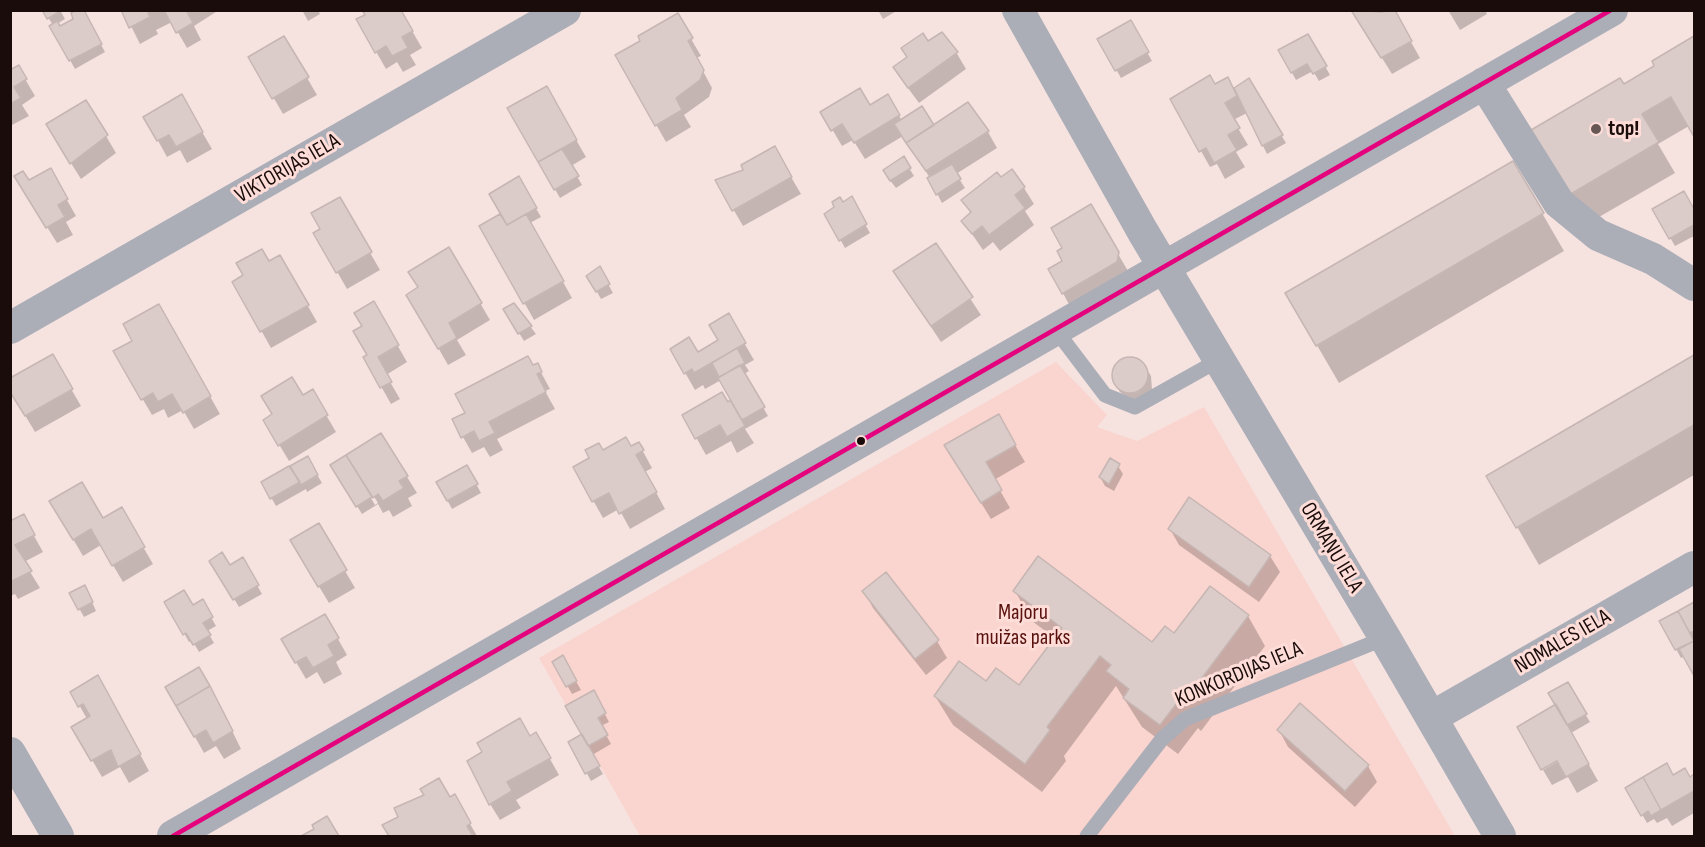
<!DOCTYPE html>
<html>
<head>
<meta charset="utf-8">
<style>
  body { margin:0 }
  #map { position:relative; width:1705px; height:847px; overflow:hidden; background:#f6e3e0; font-family:"Sofia Sans Condensed",sans-serif }
  canvas { display:block }
  .frame { position:absolute; inset:0; border:12px solid #190c0a; pointer-events:none }
</style>
</head>
<body>
<div id="map">
<canvas width="1705" height="847"></canvas>
<div class="frame"></div>
</div>
<script>
const c = document.querySelector('canvas').getContext('2d');
c.lineJoin = 'round';
function fill(path, color) {
  c.fillStyle = color;
  c.fill(path, 'evenodd');
}
function strokePath(path, color, width, dash) {
  c.strokeStyle = color;
  c.lineWidth = width;
  c.lineCap = dash ? 'butt' : 'round';
  c.setLineDash(dash || []);
  c.stroke(path);
}
function drawText(font, color, halo, rows, align = 'center') {
  c.font = font + ' "Sofia Sans Condensed",sans-serif';
  c.lineWidth = 6;
  c.setLineDash([]);
  c.textBaseline = 'middle';
  c.strokeStyle = halo;
  c.fillStyle = color;
  for (const [text, x, y, turn = 0] of rows) {
    c.save();
    c.translate(x, y);
    c.rotate((+turn || 0) * Math.PI / 180);
    c.textAlign = isNaN(turn) ? turn : align;
    if (halo) c.strokeText(text, 0, 0);
    c.fillText(text, 0, 0);
    c.restore();
  }
}
const green = new Path2D(`
  M1056 362 1107 415 1097 427 1137 441 1204 407 1455 836H640L539 658Z`);
const shadow = new Path2D(`
  M60 10 65 19 57 24 59 28 75 20 82 10 105 52 75 69 51 26 53 25 44 11Z
  M123 10H219L194 26 201 40 187 48 172 22 156 30 158 34 140 44Z
  M302 10H318L320 14 308 21Z
  M400 10 422 48 410 55 416 65 403 72 397 62 386 69 358 20Z
  M878 10H898L883 19Z
  M1352 10H1378L1380 14 1386 10H1393L1420 58 1392 74Z
  M1448 10H1485L1487 14 1460 30Z
  M677 15 701 56 696 58 712 88 709 97 684 115 691 127 666 142 617 56 642 41Z
  M1130 22 1152 61 1121 78 1099 39Z
  M1308 36 1330 75 1319 81 1313 71 1296 80 1280 51Z
  M284 38 317 95 283 114 250 57Z
  M1694 38V135L1689 126 1658 144 1675 173 1587 224 1533 131 1623 86 1656 67 1654 62Z
  M928 43 956 52 966 69 919 103 905 84 908 58Z
  M18 67 35 96 22 105 29 116 10 126V72Z
  M1248 80 1286 143 1267 154 1247 113 1233 120 1248 145 1236 152 1245 167 1225 179 1217 164 1210 167 1172 99 1214 86 1233 90Z
  M546 88 586 157 571 166 582 185 560 198 509 109Z
  M181 96 212 149 187 163 180 150 167 157 145 117Z
  M888 96 902 121 934 126 988 132 997 148 956 174 965 188 942 203 929 178H930L903 136 865 159 853 140 842 146 822 112 870 107Z
  M106 136 116 153 81 179 57 141Z
  M774 148 801 194 743 226 717 181 745 171Z
  M903 158 914 176 896 188 889 179Z
  M1513 163 1564 251 1339 383 1287 294Z
  M50 170 76 216 66 222 73 235 57 243 26 193 28 182Z
  M518 178 541 217 530 223 572 298 534 320 481 226 506 228 508 225Z
  M1001 179 1024 188 1034 204 1025 211 1034 225 1000 251 993 242 983 250 963 221 971 214 963 200Z
  M1684 193 1694 212V236L1675 246 1654 210Z
  M339 199 380 270 347 289 315 233 322 230Z
  M851 199 870 233 845 248 826 214Z
  M1090 206 1128 271 1072 310 1050 269 1064 261V248Z
  M935 245 981 315 941 342 905 288Z
  M449 250 490 320 457 340 466 355 448 365 408 295 419 288Z
  M280 257 317 322 271 348 234 282Z
  M599 268 613 293 601 299 588 276Z
  M373 303 407 362 386 375 400 399 391 404 365 358 369 355 364 327Z
  M514 305 536 334 524 341 505 310Z
  M159 306 220 414 194 429 183 410 168 418 164 409 152 415 115 352 134 341Z
  M728 315 754 360 745 365 749 371 744 374 768 416 745 429 754 443 737 453 731 441 706 455 684 416 732 401 721 380 705 389 703 385 695 390 672 350 697 354 720 341Z
  M52 356 81 406 35 432 10 390Z
  M1694 357V475L1539 565 1488 476Z
  M1122 359H1135L1146 368 1151 376 1152 390 1131 401 1120 392 1115 384 1114 369Z
  M537 365 550 389 545 391 555 409 497 439 503 450 490 457 484 447 472 453 463 437Z
  M312 391 336 432 289 461 265 421Z
  M998 416 1025 462 994 480 1010 508 991 519 956 462Z
  M381 435 417 493 408 498 412 506 393 517 389 510 383 513 378 504 362 514 332 466ZM355 471H358L378 503 375 505Z
  M639 444 652 468 645 472 665 509 630 529 619 509 603 518 575 468 603 452 631 448Z
  M307 458 322 483 307 492 306 489 276 506 263 483 298 479Z
  M1118 466 1123 474 1114 491 1105 486 1100 477Z
  M467 467 481 493 452 509 438 483Z
  M51 502 102 520 121 509 153 564 123 582 101 545 83 556Z
  M23 516 43 552 24 562 40 588 18 599 15 594 10 596V522Z
  M318 525 355 588 329 603 301 557Z
  M1170 529 1270 556 1280 572 1259 602 1179 545Z
  M242 559 262 594 239 607 211 561 229 567Z
  M864 591 937 641 947 658 926 675 873 608Z
  M1015 591 1153 644 1175 635 1248 616 1265 646 1201 731 1198 728 1178 754 1142 727 1116 686 1064 756 1066 761 1042 792 953 725 935 696 986 684 1020 688 1056 639 1032 621Z
  M71 594 89 595 96 611 84 617Z
  M202 601 216 626 207 631 214 643 199 652 192 640 189 642 166 602 193 607Z
  M1694 604V673L1685 656 1681 658 1661 622Z
  M325 616 347 655 336 662 342 674 324 684 317 672 306 679 283 640Z
  M562 657 581 690 572 694 554 662Z
  M1567 684 1590 722 1571 733 1598 781 1577 793 1568 777 1552 785 1543 770 1564 758Z
  M167 687 219 704 241 749 224 759 216 746 204 753Z
  M72 692 107 693 149 771 129 783 120 767 102 777 73 727 87 719Z
  M593 692 609 722 601 726 611 744 592 755 603 774 591 781 570 742 584 735Z
  M1279 730 1368 766 1377 782 1355 807 1288 747Z
  M536 734 559 775 516 800 521 808 500 820 490 804 530 738Z
  M1694 776V813L1672 826 1667 818 1657 823 1654 819 1647 823 1627 788 1673 777 1689 779Z
  M454 796 477 836H391L384 826 400 817Z`);
const building = new Path2D(`
  M42 10H61V11L47 19Z
  M76 10H84L102 44 69 61 49 26 57 21 60 26 73 19 71 13Z
  M121 10H152L148 13 150 17 129 28Z
  M164 10H186L193 23 176 33Z
  M362 10H401L413 31 402 37 408 48 392 56 386 46 375 53 356 19 365 15Z
  M1351 10 1381 12 1395 10 1412 41 1381 58Z
  M678 13 693 38 688 41 704 70 700 80 676 98 682 110 655 126 615 55 640 41 638 36Z
  M1131 20 1149 52 1115 71 1097 39Z
  M942 32 958 52 908 88 893 67 907 57 901 48 923 33 928 41Z
  M1308 34 1327 66 1313 74 1307 64 1291 73 1278 50Z
  M284 36 309 77 272 99 248 57Z
  M1694 36V137L1671 97 1642 114 1659 142 1569 195 1531 130 1620 78 1624 84 1654 66 1652 61Z
  M19 65 27 79 14 87 21 98 10 104V70Z
  M1210 75 1215 84 1228 77 1237 96 1225 103 1240 128 1228 135 1237 150 1214 163 1206 148 1199 152 1170 99Z
  M1249 78 1283 135 1262 146 1234 88Z
  M547 86 577 140 538 162 507 108Z
  M860 88 870 105 888 94 900 115 854 143 842 124 831 131 820 112Z
  M182 94 203 132 176 147 169 135 157 141 143 117Z
  M86 100 108 135 70 164 46 124Z
  M968 102 989 131 926 171 906 143Z
  M922 106 934 125 906 143 894 124Z
  M775 146 792 177 732 211 715 180 743 170 741 165Z
  M562 149 579 176 554 190 538 162Z
  M904 156 911 168 890 181 883 170Z
  M1513 161 1544 213 1316 346 1285 293Z
  M952 164 961 179 936 195 927 178Z
  M51 168 68 199 58 205 65 217 46 228 14 176 23 171 29 180Z
  M1012 169 1025 187 1015 195 1025 208 989 235 982 226 972 234 961 221 971 212 961 200 997 172 1001 177Z
  M519 176 537 208 507 225 489 194Z
  M1684 191 1694 209V225L1669 239 1652 209Z
  M852 196 867 224 839 241 824 214 834 207 832 202 840 197 843 202Z
  M340 197 372 252 336 273 313 233 320 229 311 213Z
  M1091 204 1119 252 1117 262 1062 294 1048 269 1062 261 1057 251 1062 248 1051 228Z
  M500 214 507 225 526 214 564 281 523 304 479 226Z
  M936 243 973 297 931 326 893 271Z
  M449 247 482 303 449 323 457 338 438 349 406 295 418 287 408 272Z
  M262 249 269 261 280 255 309 305 260 332 232 282 243 275 236 263Z
  M600 266 610 284 596 292 586 276Z
  M374 301 399 345 378 357 392 382 380 388 363 357 367 355 353 331 362 326 354 313Z
  M514 303 532 326 518 334 503 309Z
  M159 304 211 396 183 413 172 394 158 402 153 393 141 400 113 351 132 341 123 324Z
  M729 313 746 343 694 373 692 369 684 374 670 349 689 337 698 352 718 340 709 325Z
  M737 348 745 363 719 377 712 363Z
  M53 354 73 389 25 416 10 392V378Z
  M1694 355V425L1516 528 1486 476Z
  M528 356 533 365 538 363 542 372 537 374 546 392 489 422 495 433 479 441 474 431 461 438 452 419 465 413 455 394Z
  M1112 375a18 18 0 1 1 36 0a18 18 0 1 1-36 0Z
  M740 365 765 407 742 420 718 378Z
  M292 377 303 395 313 389 328 415 278 446 263 420 272 414 261 396Z
  M722 392 728 402 730 400 745 426 727 437 720 425 695 439 682 415Z
  M999 414 1016 445 986 462 1002 490 981 503 944 445Z
  M381 433 408 476 399 481 404 488 383 501 378 494 373 498 346 455Z
  M626 437 631 446 639 442 644 450 636 455 657 492 619 514 609 493 592 502 573 467 589 458 585 450 599 443 603 450Z
  M346 455 372 497 356 507 330 465Z
  M308 456 318 475 301 485 290 466Z
  M1110 458 1120 464 1109 484 1099 477Z
  M467 465 478 484 447 501 436 482Z
  M289 466 300 482 270 499 261 482Z
  M82 482 103 518 122 507 145 547 112 566 91 529 73 540 49 501Z
  M1189 497 1271 555 1249 587 1168 529Z
  M24 514 35 535 15 545 32 571 10 582V521Z
  M319 523 347 570 318 587 290 540Z
  M222 552 230 565 243 557 259 585 233 600 209 561Z
  M1038 556 1152 642 1165 626 1174 633 1210 586 1249 615 1184 702 1180 699 1160 725 1123 698 1129 689 1106 671 1111 665 1100 656 1047 727 1050 730 1025 764 934 696 959 661 986 681 996 668 1019 685 1062 628 1013 591Z
  M886 572 939 640 915 659 862 591Z
  M85 585 93 602 78 610 69 593Z
  M184 590 193 605 203 599 213 617 203 623 211 635 193 645 186 633 183 635 164 602Z
  M1694 602V631L1690 633 1678 611Z
  M1678 611 1694 641 1675 650 1659 621Z
  M325 614 339 638 328 645 334 656 313 668 306 657 295 663 281 639Z
  M1694 641V676L1679 649Z
  M563 655 577 681 566 687 552 662Z
  M199 667 210 686 176 706 165 687Z
  M98 675 141 754 118 767 111 750 91 761 71 727 90 716 83 704 78 707 70 692Z
  M1568 682 1587 714 1567 725 1548 693Z
  M210 686 233 731 213 743 206 730 194 737 176 706Z
  M594 690 606 713 598 718 608 735 588 746 565 706Z
  M1300 703 1369 765 1345 791 1277 730Z
  M1556 704 1589 764 1566 777 1557 761 1541 770 1517 727Z
  M520 718 530 736 536 732 551 758 507 782 512 791 489 805 467 761 482 752 477 743Z
  M582 734 600 766 585 774 568 742Z
  M1667 763 1673 775 1685 768 1690 777 1694 774V791L1661 810 1643 777Z
  M1643 777 1661 810 1651 816 1648 811 1641 816 1625 788Z
  M439 778 450 797 455 794 471 823 467 826 473 836H389L382 825 398 817 394 808 424 795 420 789Z
  M327 816 339 836H301L314 829 312 825Z`);
const service = new Path2D(`
  M1055 329 1105 395 1135 407 1219 360
  M1087 836 1162 739 1185 719 1385 638`);
const minor = new Path2D(`
  M1018 10 1143 232 1385 638 1500 836
  M1484 83 1559 203 1598 235 1653 259 1694 285
  M10 328 565 10
  M1432 717 1694 567
  M10 753 58 836
  M173 836 1612 10`);
const bus1 = new Path2D(`
  M173 836 1611 10`);
const markers = [
  [1596,129,6,"#665755"],
  [861,441,5,"#190c0a"]
];
const poiNames = [
  ["top!",1608,129]
];
const streetNames = [
  ["VIKTORIJAS IELA",288,169,-30],
  ["ORMAŅU IELA",1331,548,59],
  ["NOMALES IELA",1563,642,-30],
  ["KONKORDIJAS IELA",1239,675,-23]
];
const parkNames = [
  ["Majoru",1023,613],
  ["muižas parks",1023,638]
];
fill(green, '#fad4ce');
fill(shadow, '#0003');
fill(building, '#dcccc9');
strokePath(building, '#c6b6b3', 1.5);
strokePath(service, '#abadb7', 15);
strokePath(minor, '#abadb7', 32);
strokePath(bus1, '#e5007d', 4.5);
for (const [x, y, r, color] of markers) {
  const dot = new Path2D();
  dot.arc(x, y, r, 0, 2 * Math.PI);
  c.fillStyle = color;
  c.fill(dot);
  strokePath(dot, '#feddd8', 2);
}
drawText('bold 22px', '#190c0a', '#feddd8', poiNames, 'left');
drawText('22px', '#190c0a', '#feddd8', streetNames);
drawText('22px', '#58110d', '#feddd8', parkNames);
</script>
</body>
</html>
